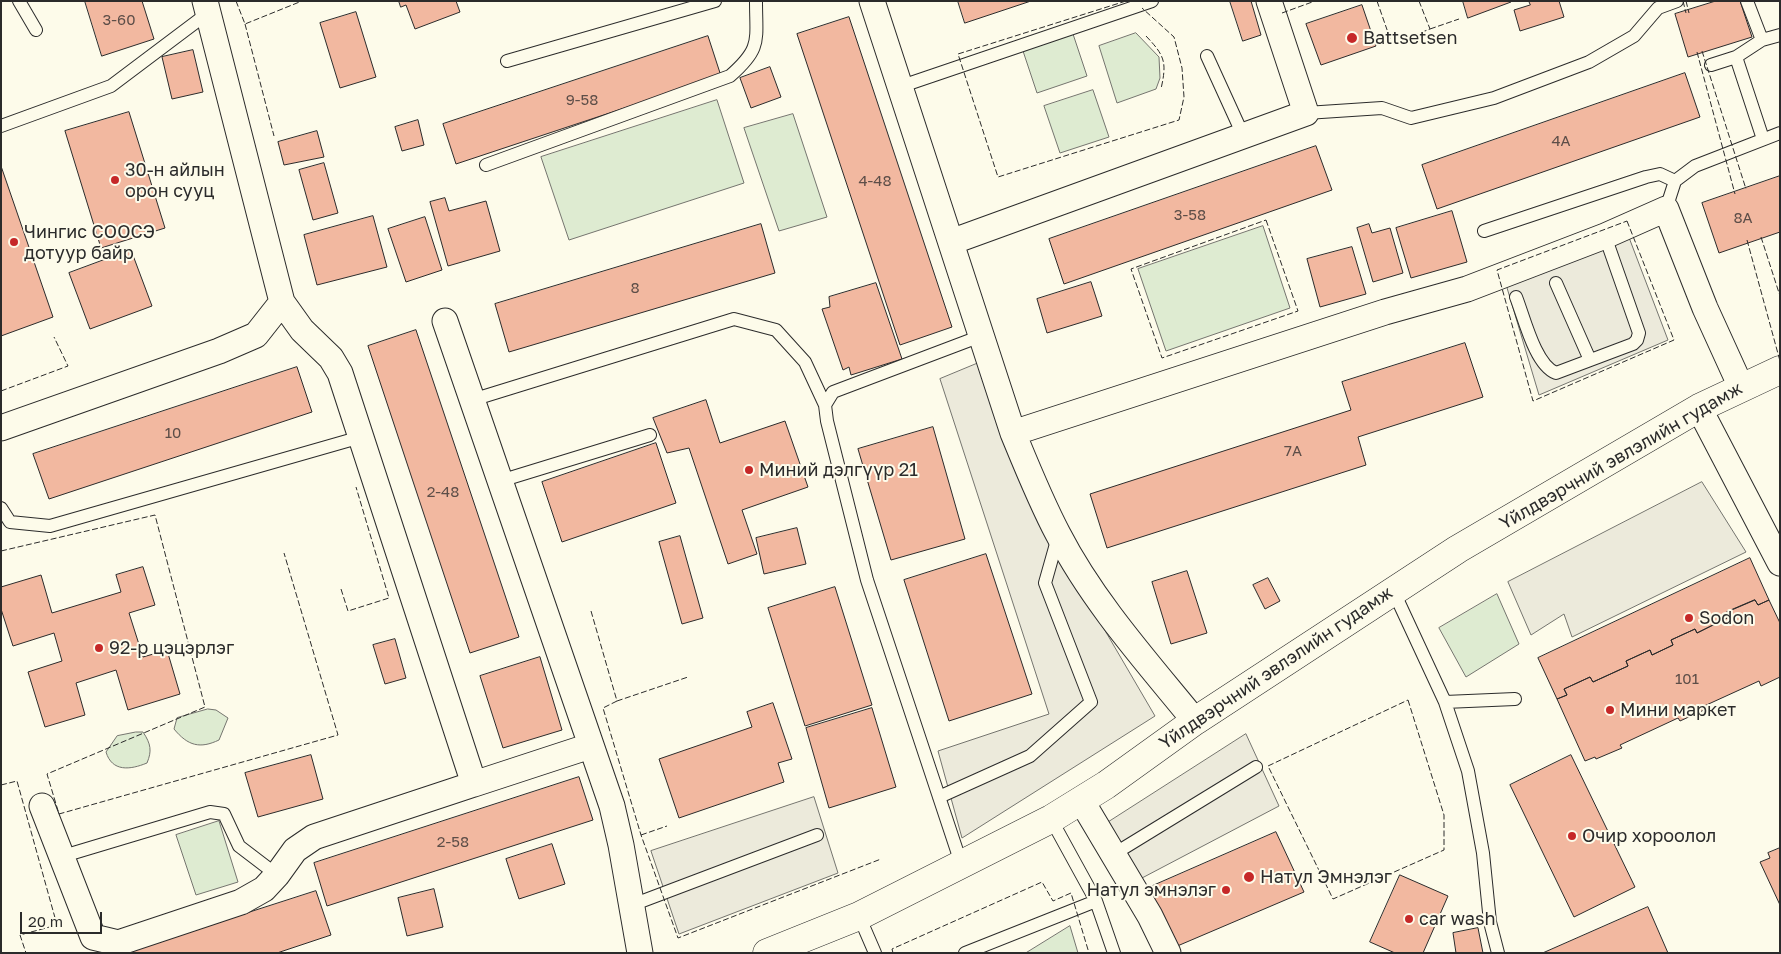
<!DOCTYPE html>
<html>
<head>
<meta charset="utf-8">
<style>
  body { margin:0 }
  #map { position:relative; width:1781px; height:954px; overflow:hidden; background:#fdfbea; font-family:"Golos Text",sans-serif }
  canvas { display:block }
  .frame { position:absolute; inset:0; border:2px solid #2b2b2b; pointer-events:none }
  .scale { position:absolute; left:20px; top:912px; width:82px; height:22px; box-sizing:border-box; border:2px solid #2b2b2b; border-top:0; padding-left:6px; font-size:15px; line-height:18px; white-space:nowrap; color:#2b2b2b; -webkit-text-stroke:4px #fdfbea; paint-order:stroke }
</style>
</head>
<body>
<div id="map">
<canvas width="1781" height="954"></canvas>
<div class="frame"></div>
<div class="scale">20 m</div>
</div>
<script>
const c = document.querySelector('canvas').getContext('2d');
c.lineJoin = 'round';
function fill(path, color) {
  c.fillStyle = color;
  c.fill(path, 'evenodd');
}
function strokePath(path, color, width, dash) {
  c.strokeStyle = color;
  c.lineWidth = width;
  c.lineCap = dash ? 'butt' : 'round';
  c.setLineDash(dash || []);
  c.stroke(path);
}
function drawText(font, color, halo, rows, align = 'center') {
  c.font = font + ' "Golos Text",sans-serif';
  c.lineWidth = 4;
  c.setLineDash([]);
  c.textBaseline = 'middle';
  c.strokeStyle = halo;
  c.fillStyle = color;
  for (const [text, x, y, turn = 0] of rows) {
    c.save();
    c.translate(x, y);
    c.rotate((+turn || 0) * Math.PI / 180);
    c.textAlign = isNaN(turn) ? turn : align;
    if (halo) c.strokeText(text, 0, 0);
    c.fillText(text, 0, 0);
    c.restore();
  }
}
const green = new Path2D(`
  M1071 28 1087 76 1037 93 1021 45Z
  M1136 33 1159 57 1160 78 1156 89 1117 103 1099 46Z
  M1093 90 1109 137 1060 153 1044 106Z
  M717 100 744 183 569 240 541 157Z
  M793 114 827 217 779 231 744 128Z
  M1263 226 1290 308 1166 351 1138 269Z
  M1497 594 1519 644 1466 677 1439 628Z
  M208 709 216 710 228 718 219 740C200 749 188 746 174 729L177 718Z
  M136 732H143C151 744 152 751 147 763 130 770 112 772 106 752L117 736Z
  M219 821 238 882 196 895 176 835Z
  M1070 926 1078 953H1026Z`);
const parking = new Path2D(`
  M1625 227 1668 340 1539 395 1502 271Z
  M981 362 1038 516 1155 716 962 838 938 751 1049 714 940 379Z
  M1702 482 1746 552 1572 637 1564 614 1531 635 1508 582Z
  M1246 734 1279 806 1142 878 1104 825Z
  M814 797 838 873 679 934 651 851Z`);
const building = new Path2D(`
  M85 1H142L154 39 102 56Z
  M399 1H456L460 12 415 29 406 5 401 7Z
  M958 1H1031L965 23Z
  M1230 1H1251L1261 35 1243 41Z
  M1463 1H1511V2L1468 18Z
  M1529 1H1559L1564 17 1520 31 1514 10 1530 5Z
  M1716 1H1740L1752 37 1688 57 1675 14Z
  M1362 5 1376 46 1321 65 1306 24Z
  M356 12 376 77 340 88 320 23Z
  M849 17 952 327 900 345 797 34Z
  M708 36 721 76 456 164 443 124Z
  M193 50 203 92 172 99 162 57Z
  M770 67 781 97 751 108 740 78Z
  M1685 73 1700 117 1437 209 1422 165Z
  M129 112 165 228 101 248 65 131Z
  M418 120 424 145 402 151 395 127Z
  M317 131 324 157 284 165 278 142Z
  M1316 146 1332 190 1064 284 1049 239Z
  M324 163 338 213 313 220 299 170Z
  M1 166 53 317 1 336Z
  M1780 176V232L1719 253 1702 203Z
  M445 198 449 211 486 201 500 251 448 266 430 202Z
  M1452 211 1467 262 1411 278 1396 228Z
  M373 216 387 267 317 285 304 235Z
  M425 217 442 270 406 282 388 229Z
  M761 224 775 273 509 352 495 304Z
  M1369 224 1372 233 1390 228 1403 273 1373 282 1357 228Z
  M1352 247 1366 294 1320 307 1307 259Z
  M131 250 152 306 90 329 69 273Z
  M1091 282 1102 316 1047 333 1037 299Z
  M876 283 902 359 851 375 849 367 843 370 822 309 830 307 829 297Z
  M416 330 519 637 470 653 368 346Z
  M1465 343 1483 397 1358 437 1366 465 1107 548 1090 494 1351 410 1342 382Z
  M297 367 312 412 49 499 33 454Z
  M706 400 720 443 785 421 808 487 742 510 757 554 728 564 689 448 667 453 653 418Z
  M933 427 965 539 891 560 858 449Z
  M656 443 676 503 562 542 542 482Z
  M797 528 806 564 764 574 756 538Z
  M680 536 703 618 682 624 659 542Z
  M986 554 1032 694 949 721 904 580Z
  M1750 558 1769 600 1758 605 1755 600 1727 612 1729 617 1697 633 1695 629 1671 640 1673 645 1652 655 1650 650 1626 661 1628 666 1593 682 1590 677 1564 689 1567 695 1557 699 1538 658Z
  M143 567 155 605 129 613 143 657 167 650 180 694 128 710 116 670 76 683 85 715 45 727 28 672 62 661 54 633 13 646 1 609V587L41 575 52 613 121 592 116 575Z
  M1187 571 1207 633 1171 644 1152 582Z
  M1268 578 1280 601 1265 609 1253 585Z
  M835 587 872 705 805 726 768 608Z
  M1755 600 1758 605 1769 600 1780 623V677L1761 686 1759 681 1702 707 1704 710 1680 721 1678 718 1620 745 1622 748 1596 759 1595 757 1585 761 1557 699 1567 695 1564 689 1590 677 1593 682 1628 666 1626 661 1650 650 1652 655 1673 645 1671 640 1695 629 1697 633 1729 617 1727 612Z
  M395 639 406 678 385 684 373 645Z
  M540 657 562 730 503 748 480 676Z
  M773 703 792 759 778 763 784 782 679 818 659 759 752 727 747 712Z
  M872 708 896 787 829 808 806 728Z
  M311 755 323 799 258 817 245 773Z
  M1571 755 1635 887 1574 917 1510 785Z
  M579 777 593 820 327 906 314 863Z
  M1276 832 1304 892 1175 947 1148 888Z
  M552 844 565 884 519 899 506 859Z
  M1780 848V905L1760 862 1770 858 1768 853Z
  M1400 875 1448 896 1423 953H1395L1370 942Z
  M434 889 443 927 407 936 398 898Z
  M316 891 331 935 277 953H123Z
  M1648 907 1668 953H1543Z
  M1478 928 1483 953H1456L1453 933Z`);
const service = new Path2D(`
  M19 1 36 30
  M1747 1 1762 40 1780 35
  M1207 56 1243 135
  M1736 57 1763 139
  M507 61 715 1
  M1711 65 1736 57 1762 40
  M899 87 1152 1
  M1306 113 1382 108 1411 118 1494 98 1589 62 1634 36 1658 8 1677 1
  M1 126 111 86 208 13
  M486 165 730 76C762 48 756 41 756 1
  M1666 209 1675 181 1695 166 1780 133
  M1484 231 1646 177 1660 174 1675 181
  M1556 283 1590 360
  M1516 297C1524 317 1535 365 1556 373L1633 344 1637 340 1639 333 1605 236
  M472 400 734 319 776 330 805 362 825 405
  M500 481 650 435
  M1 508 10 522 50 526 361 437
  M1393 590 1445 702 1468 771 1483 853 1490 922 1498 953
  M1445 702 1515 699
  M939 797 1030 756 1091 702 1045 583 1058 537
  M1051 819 1096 901 1114 953
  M1114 854 1256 767
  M60 857 210 812 224 814 239 846 277 875
  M962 866 867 580 827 421 825 405 833 392 981 336
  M632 905 817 835
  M859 916 875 953
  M965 953 1096 901`);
const minor = new Path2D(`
  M872 1 1013 433C1027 467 1041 502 1058 534 1093 602 1147 662 1195 721
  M951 242 1306 113 1269 1
  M282 302 302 330 331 358 340 373 474 784 590 746
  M445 321 612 806 621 845 640 953
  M1699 408 1780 563
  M1 428 219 351 256 335 282 302 205 1
  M1013 433 1385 312 1467 289 1605 236 1666 209 1705 308 1741 387
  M1081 800 1150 916 1168 953
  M42 806 93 937 118 943 241 902 264 889 277 875 295 850 314 837 474 784`);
const secondary = new Path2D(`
  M767 953 859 916 1051 819 1106 785 1195 721 1458 549 1699 408 1780 370`);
const fence = new Path2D(`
  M236 1 245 24 302 1
  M1126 1 958 54 998 177 1179 120 1184 97 1182 68 1174 37 1142 8
  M1377 1 1392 44 1430 29 1419 1
  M1683 1 1686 13
  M1686 1 1689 13
  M1282 13 1315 1
  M245 24 274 136
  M1430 29 1459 19
  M1146 36C1165 56 1167 62 1161 89
  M1702 51 1746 189
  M1697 52 1735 194
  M1266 220 1298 311 1162 358 1131 269Z
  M1627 221 1674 340 1533 401 1497 270Z
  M1761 237 1780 296
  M1747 240 1780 361
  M1 391 68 366 54 337
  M1 551 155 515 205 707 47 774 59 814 338 735 284 553
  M341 589 348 611 389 598 356 487
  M591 611 617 701 688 677
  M1408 700 1444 815V850L1333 899 1268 766Z
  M617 701 603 708 641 835 678 938 881 859
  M1 785 17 781 57 925 20 935 26 953
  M641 835 667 826
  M893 953 892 949 1042 882 1053 901 1071 893 1089 953`);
const markers = [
  [1352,38,6,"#c62828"],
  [115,180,5,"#c62828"],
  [14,242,5,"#c62828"],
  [749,470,5,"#c62828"],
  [1689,618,5,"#c62828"],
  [99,648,5,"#c62828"],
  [1610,710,5,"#c62828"],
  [1572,836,5,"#c62828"],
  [1249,877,6,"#c62828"],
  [1226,890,5,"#c62828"],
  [1409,919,5,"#c62828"]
];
const numberNames = [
  ["3-60",119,20],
  ["9-58",582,100],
  ["4А",1561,141],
  ["4-48",875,181],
  ["3-58",1190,215],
  ["8А",1743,218],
  ["8",635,288],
  ["10",173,433],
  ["7А",1293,451],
  ["2-48",443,492],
  ["101",1687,679],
  ["2-58",453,842]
];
const poiNames = [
  ["Battsetsen",1363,38],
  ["30-н айлын",125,170],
  ["орон сууц",125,191],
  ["Чингис СООСЭ",24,232],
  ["дотуур байр",24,253],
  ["Миний дэлгүүр 21",759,470],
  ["Sodon",1699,618],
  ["92-р цэцэрлэг",109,648],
  ["Мини маркет",1620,710],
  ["Очир хороолол",1582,836],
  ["Натул Эмнэлэг",1260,877],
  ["Натул эмнэлэг",1216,890,"right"],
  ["car wash",1419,919]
];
const streetNames = [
  ["Үйлдвэрчний эвлэлийн гудамж",1621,456,-30],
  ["Үйлдвэрчний эвлэлийн гудамж",1276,668,-34]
];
fill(green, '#deebd1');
strokePath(green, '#74746e', 1);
fill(parking, '#eceadb');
strokePath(parking, '#74746e', 1);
fill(building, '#f2b8a0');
strokePath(building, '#2b2b2b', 1);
strokePath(service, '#2b2b2b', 14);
strokePath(minor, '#2b2b2b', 27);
strokePath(secondary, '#2b2b2b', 29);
strokePath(service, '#fdfbea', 12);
strokePath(minor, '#fdfbea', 25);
strokePath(secondary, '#fdfbea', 28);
strokePath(fence, '#2b2b2b', 1, [6, 2.5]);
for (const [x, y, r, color] of markers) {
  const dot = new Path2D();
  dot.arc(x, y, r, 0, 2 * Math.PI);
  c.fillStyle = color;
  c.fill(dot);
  strokePath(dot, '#fdfbea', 2);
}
drawText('15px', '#5d4e48', null, numberNames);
drawText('18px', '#2b2b2b', '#fdfbea', poiNames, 'left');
drawText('18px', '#2b2b2b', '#fdfbea', streetNames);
</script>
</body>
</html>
